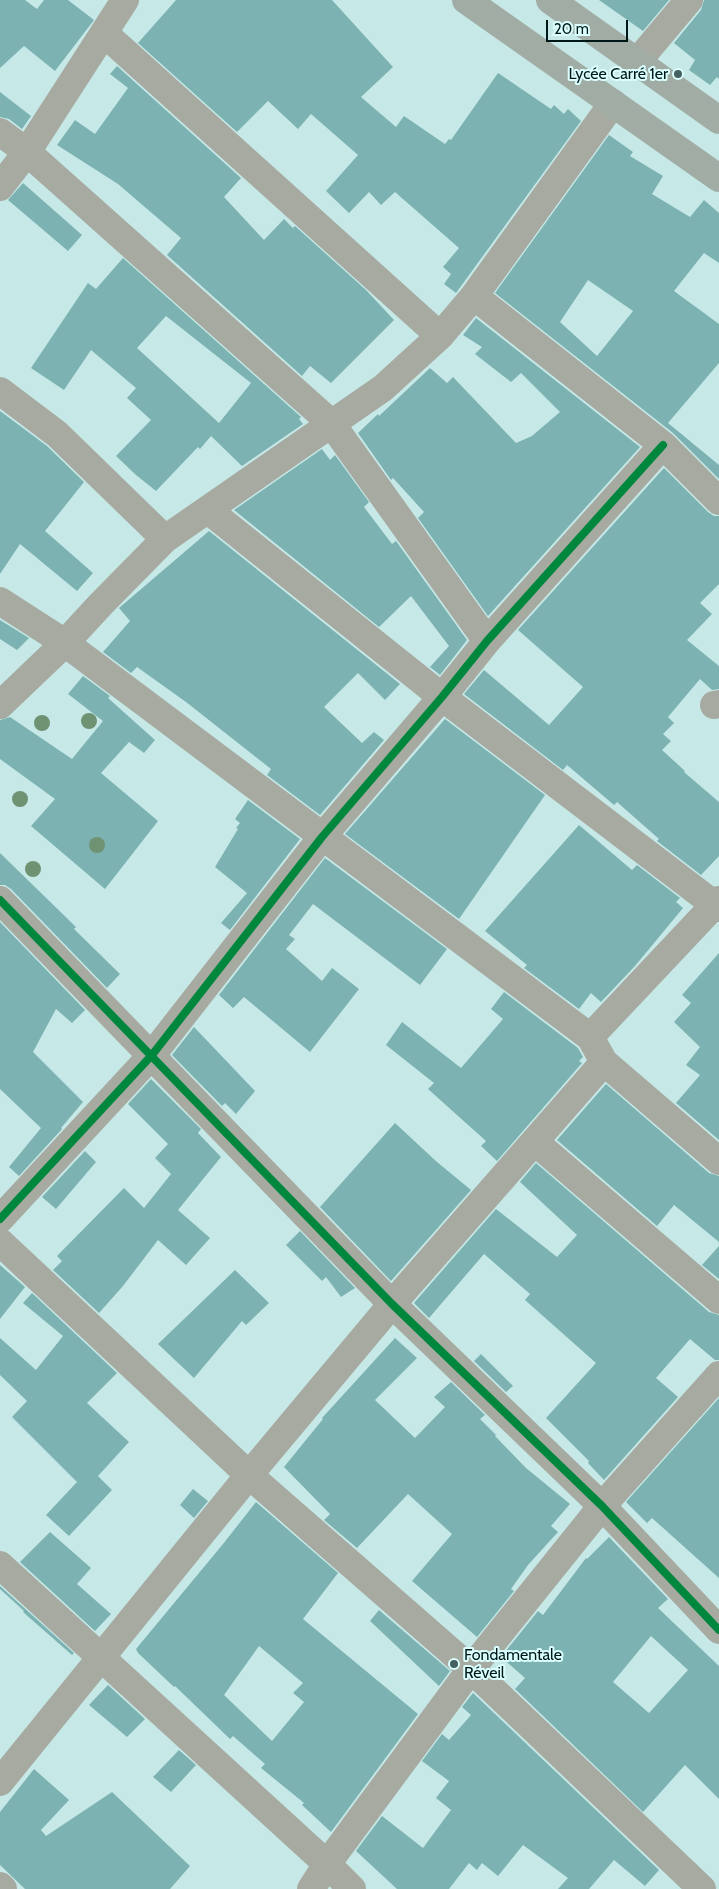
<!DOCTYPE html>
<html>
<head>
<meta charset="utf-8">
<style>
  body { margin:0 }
  #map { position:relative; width:719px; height:1889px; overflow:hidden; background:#c6e9e8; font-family:Cabin,sans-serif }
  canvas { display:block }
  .scale { position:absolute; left:546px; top:20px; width:82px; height:22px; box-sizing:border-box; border:2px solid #001717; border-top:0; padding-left:6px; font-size:15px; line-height:18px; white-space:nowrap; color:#001717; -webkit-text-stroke:4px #dafffe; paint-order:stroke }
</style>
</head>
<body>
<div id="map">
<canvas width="719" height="1889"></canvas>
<div class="scale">20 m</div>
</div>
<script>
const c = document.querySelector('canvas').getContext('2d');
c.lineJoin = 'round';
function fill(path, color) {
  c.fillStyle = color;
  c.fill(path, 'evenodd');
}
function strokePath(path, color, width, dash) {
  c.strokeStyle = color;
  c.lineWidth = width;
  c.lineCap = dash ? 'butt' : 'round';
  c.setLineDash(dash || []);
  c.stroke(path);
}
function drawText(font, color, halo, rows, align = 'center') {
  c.font = font + ' Cabin,sans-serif';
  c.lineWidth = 4;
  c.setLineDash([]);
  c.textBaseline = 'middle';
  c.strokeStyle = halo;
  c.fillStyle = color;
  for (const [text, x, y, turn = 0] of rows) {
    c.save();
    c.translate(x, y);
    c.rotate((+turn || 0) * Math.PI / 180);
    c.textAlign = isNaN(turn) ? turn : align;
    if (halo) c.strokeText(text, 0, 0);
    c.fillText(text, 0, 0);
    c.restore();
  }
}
const building = new Path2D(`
  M0 0H25L37 9 44 0H68L94 20 55 71 24 46 0 68Z
  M176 0H332L393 67 361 97 396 127 404 116 445 144 449 139 451 140 498 73 551 109 554 105 564 114 568 109 581 121 456 293 444 284 451 274 443 267 459 248 395 192 381 205 369 192 349 213 326 191 358 155 311 114 298 129 268 101 237 132 138 43Z
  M599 0H669L643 31Z
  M704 0H719V79L717 77 710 85 689 70 695 60 674 43 701 10Z
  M117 66 241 178 224 197 264 240 284 219 293 228 295 226 366 290 394 320 331 383 310 366 302 376 167 255 181 238 118 184 57 145 75 120 95 134 128 88 110 74Z
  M0 92 31 116 22 129 9 119 0 117Z
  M609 135 633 152 630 156 663 176 652 194 690 217 704 200 719 213V263L704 253 674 291 719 324V363L668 423 719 465V479L673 433 495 293ZM588 280 633 311 597 356 560 322Z
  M23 183 82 235 68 251 8 200Z
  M123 258 301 417 299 419 303 424 242 466 211 436 200 449 198 447 156 491 136 475 116 456 151 420 127 398 136 388 91 350 64 390 31 368 88 283 96 289ZM166 316 251 383 219 423 137 348Z
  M476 318 640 447 488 616 418 518 424 512 393 478 391 480 358 433 378 414 379 416 430 368 447 383 453 377 516 443 532 436 560 412 521 373 511 382 475 354 482 347 463 335Z
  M0 411 47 446 84 482 45 531 93 573 77 591 20 544 0 574Z
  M322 449 330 460 335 455 369 502 364 507 392 544 396 541 467 640 440 675 430 667 449 646 411 596 379 627 234 510Z
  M664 468 708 512 714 516H719V584L700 603 712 614 687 640 719 666V689L712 690 700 679 668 717 674 723 663 734 671 741 662 750 685 771 684 772 719 802V856L701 875 657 841 659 839 617 802 614 805 567 765 563 770 464 694 484 670 549 725 583 687 518 630Z
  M209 531 400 684 385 700 358 673 324 707 362 743 374 732 384 740 320 815 267 775 271 769 186 702 137 667 131 673 103 652 130 621 119 608Z
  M0 620 29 638 17 650 0 639Z
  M83 676 110 696 108 698 155 740 144 753 129 742 101 773 158 821 105 889 31 826 55 799 0 759V720L10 717 72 759 103 721 68 694Z
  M445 719 545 795 459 919 345 834Z
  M248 800 300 839 230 930 221 923 247 893 215 867 238 829 236 828 240 823 235 819Z
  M579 825 632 870 637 865 680 898 676 902 683 908 635 966 601 1002 591 993 579 1009 524 968 527 965 485 931Z
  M0 853 76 927 74 929 120 974 107 988 11 889 5 885H0Z
  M325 858 447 949 420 985 313 904 289 935 295 939 286 949 322 981 332 968 359 989 310 1052 244 997 233 1008 219 995Z
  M0 922 85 1010 72 1023 56 1009 33 1052 83 1102 61 1128 62 1129 19 1176 9 1167 41 1128 0 1089Z
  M719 953V1140L676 1103 700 1075 686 1065 700 1047 674 1022 691 1003 682 995Z
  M504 992 578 1048 583 1057 579 1061 582 1063 497 1161 481 1146 486 1141 428 1089 434 1083 386 1045 402 1022 461 1068 503 1019 491 1009Z
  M194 1027 255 1091 236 1114 225 1103 222 1106 172 1055Z
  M151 1079 201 1129 198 1133 221 1157 178 1210 210 1238 186 1265 158 1240 123 1286 99 1313 53 1270 62 1261 57 1256 124 1188 144 1208 171 1174 155 1158 168 1144 128 1104Z
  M606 1084 709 1173 719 1176V1242L674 1205 657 1226 557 1140Z
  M395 1123 437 1162 471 1190 391 1281 320 1207Z
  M85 1151 96 1162 56 1209 42 1197Z
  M536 1163 709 1312 719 1315V1360H715L690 1339 656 1378 678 1397 604 1480 588 1463 589 1461 546 1418 596 1363 525 1300 530 1294 484 1254 429 1318 414 1303 496 1209 557 1257 577 1235 520 1182Z
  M300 1231 355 1288 341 1297 326 1277 322 1281 286 1245Z
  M719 1246V1279L702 1265Z
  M0 1265 25 1287 0 1319Z
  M235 1270 269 1303 246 1325 242 1321 194 1378 158 1344Z
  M32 1293 117 1373 87 1403 129 1442 98 1476 112 1490 69 1536 46 1515 77 1482 12 1417 27 1401 0 1375V1338L36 1370 63 1336 23 1303Z
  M395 1338 417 1358 375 1400 415 1438 445 1407 434 1397 451 1382 485 1415 480 1419 496 1435 495 1436 526 1468 570 1504 551 1526 558 1532 528 1565 511 1589 514 1591 477 1637 412 1581 452 1534 408 1494 357 1548 324 1520 330 1514 284 1467 323 1419 322 1418Z
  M481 1354 513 1386 506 1392 474 1361Z
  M719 1398V1578L652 1518 647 1523 626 1502Z
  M193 1489 208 1501 194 1518 180 1505Z
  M256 1502 338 1573 303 1619 418 1714 331 1832 302 1805 304 1803 261 1768 265 1764 233 1736 230 1739 175 1686 174 1687 138 1653 136 1649 223 1544ZM259 1646 303 1683 293 1693 304 1702 272 1741 224 1695Z
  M50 1532 91 1568 77 1584 111 1614 95 1631 20 1562Z
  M609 1537 668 1599 658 1608 719 1666V1799L685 1765 643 1812 515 1689 525 1678 501 1657 538 1611 543 1615 586 1558 587 1559ZM651 1636 688 1670 649 1713 613 1682Z
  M0 1586 74 1653 72 1655 23 1612 24 1611 0 1589Z
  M379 1610 450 1671 439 1686 370 1621Z
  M108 1685 145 1719 127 1737 89 1705Z
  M473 1693 659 1870 645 1886 614 1860 589 1889H558L568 1878 523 1845 498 1876 482 1863 477 1870 469 1863 449 1889H397L356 1851 382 1816 423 1848 451 1810 436 1798 449 1781 422 1761 442 1734 449 1740 471 1715 462 1707Z
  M179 1750 196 1765 171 1792 153 1777Z
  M34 1769 69 1800 41 1830 46 1836 112 1792 190 1866 170 1889H25L0 1865V1812Z`);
const minor = new Path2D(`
  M105 34 440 336
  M637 62 689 0
  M0 132 27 152 331 423 487 641
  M0 187 27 152 125 0
  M474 296 663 445 719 501
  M0 391 57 434 165 539
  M208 510 442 697 719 908
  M0 601 65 643 590 1037 604 1062 719 1161
  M0 705 65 643 101 604 165 539 383 388 440 336 474 296 613 103
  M714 705 719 704
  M0 900 392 1304 602 1506 719 1630
  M590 1037 719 900
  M535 1142 719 1300
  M0 1219 152 1055 322 837 442 697 487 641 663 445
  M0 1242 249 1475 471 1669 702 1889
  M0 1565 327 1864 352 1889
  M0 1782 249 1475 392 1304 604 1062
  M0 1886 3 1889
  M311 1889 327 1864 471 1669 602 1506 719 1375`);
const primary = new Path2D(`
  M466 0 719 178
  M550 0 719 120`);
const cycleway = new Path2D(`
  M0 900 392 1304 602 1506 719 1630
  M0 1219 152 1055 322 837 442 697 487 641 663 445`);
const trees = [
  [89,721],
  [42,723],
  [20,799],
  [97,845],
  [33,869]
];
const markers = [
  [678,74,5,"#456060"],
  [454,1664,5,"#456060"]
];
const poiNames = [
  ["Lycée Carré 1er",668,74],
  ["Fondamentale",464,1655,"left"],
  ["Réveil",464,1673,"left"]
];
fill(building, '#7cb2b2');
strokePath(minor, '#a7aaa1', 28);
strokePath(primary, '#a1ada4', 28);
strokePath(cycleway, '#00873e', 8);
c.fillStyle = '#6f9272';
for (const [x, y] of trees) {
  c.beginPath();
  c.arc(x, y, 8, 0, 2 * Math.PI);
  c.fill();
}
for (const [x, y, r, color] of markers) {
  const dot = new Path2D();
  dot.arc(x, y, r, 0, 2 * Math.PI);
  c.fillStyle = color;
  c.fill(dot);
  strokePath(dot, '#dafffe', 2);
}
drawText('16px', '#001717', '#dafffe', poiNames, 'right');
</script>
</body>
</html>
